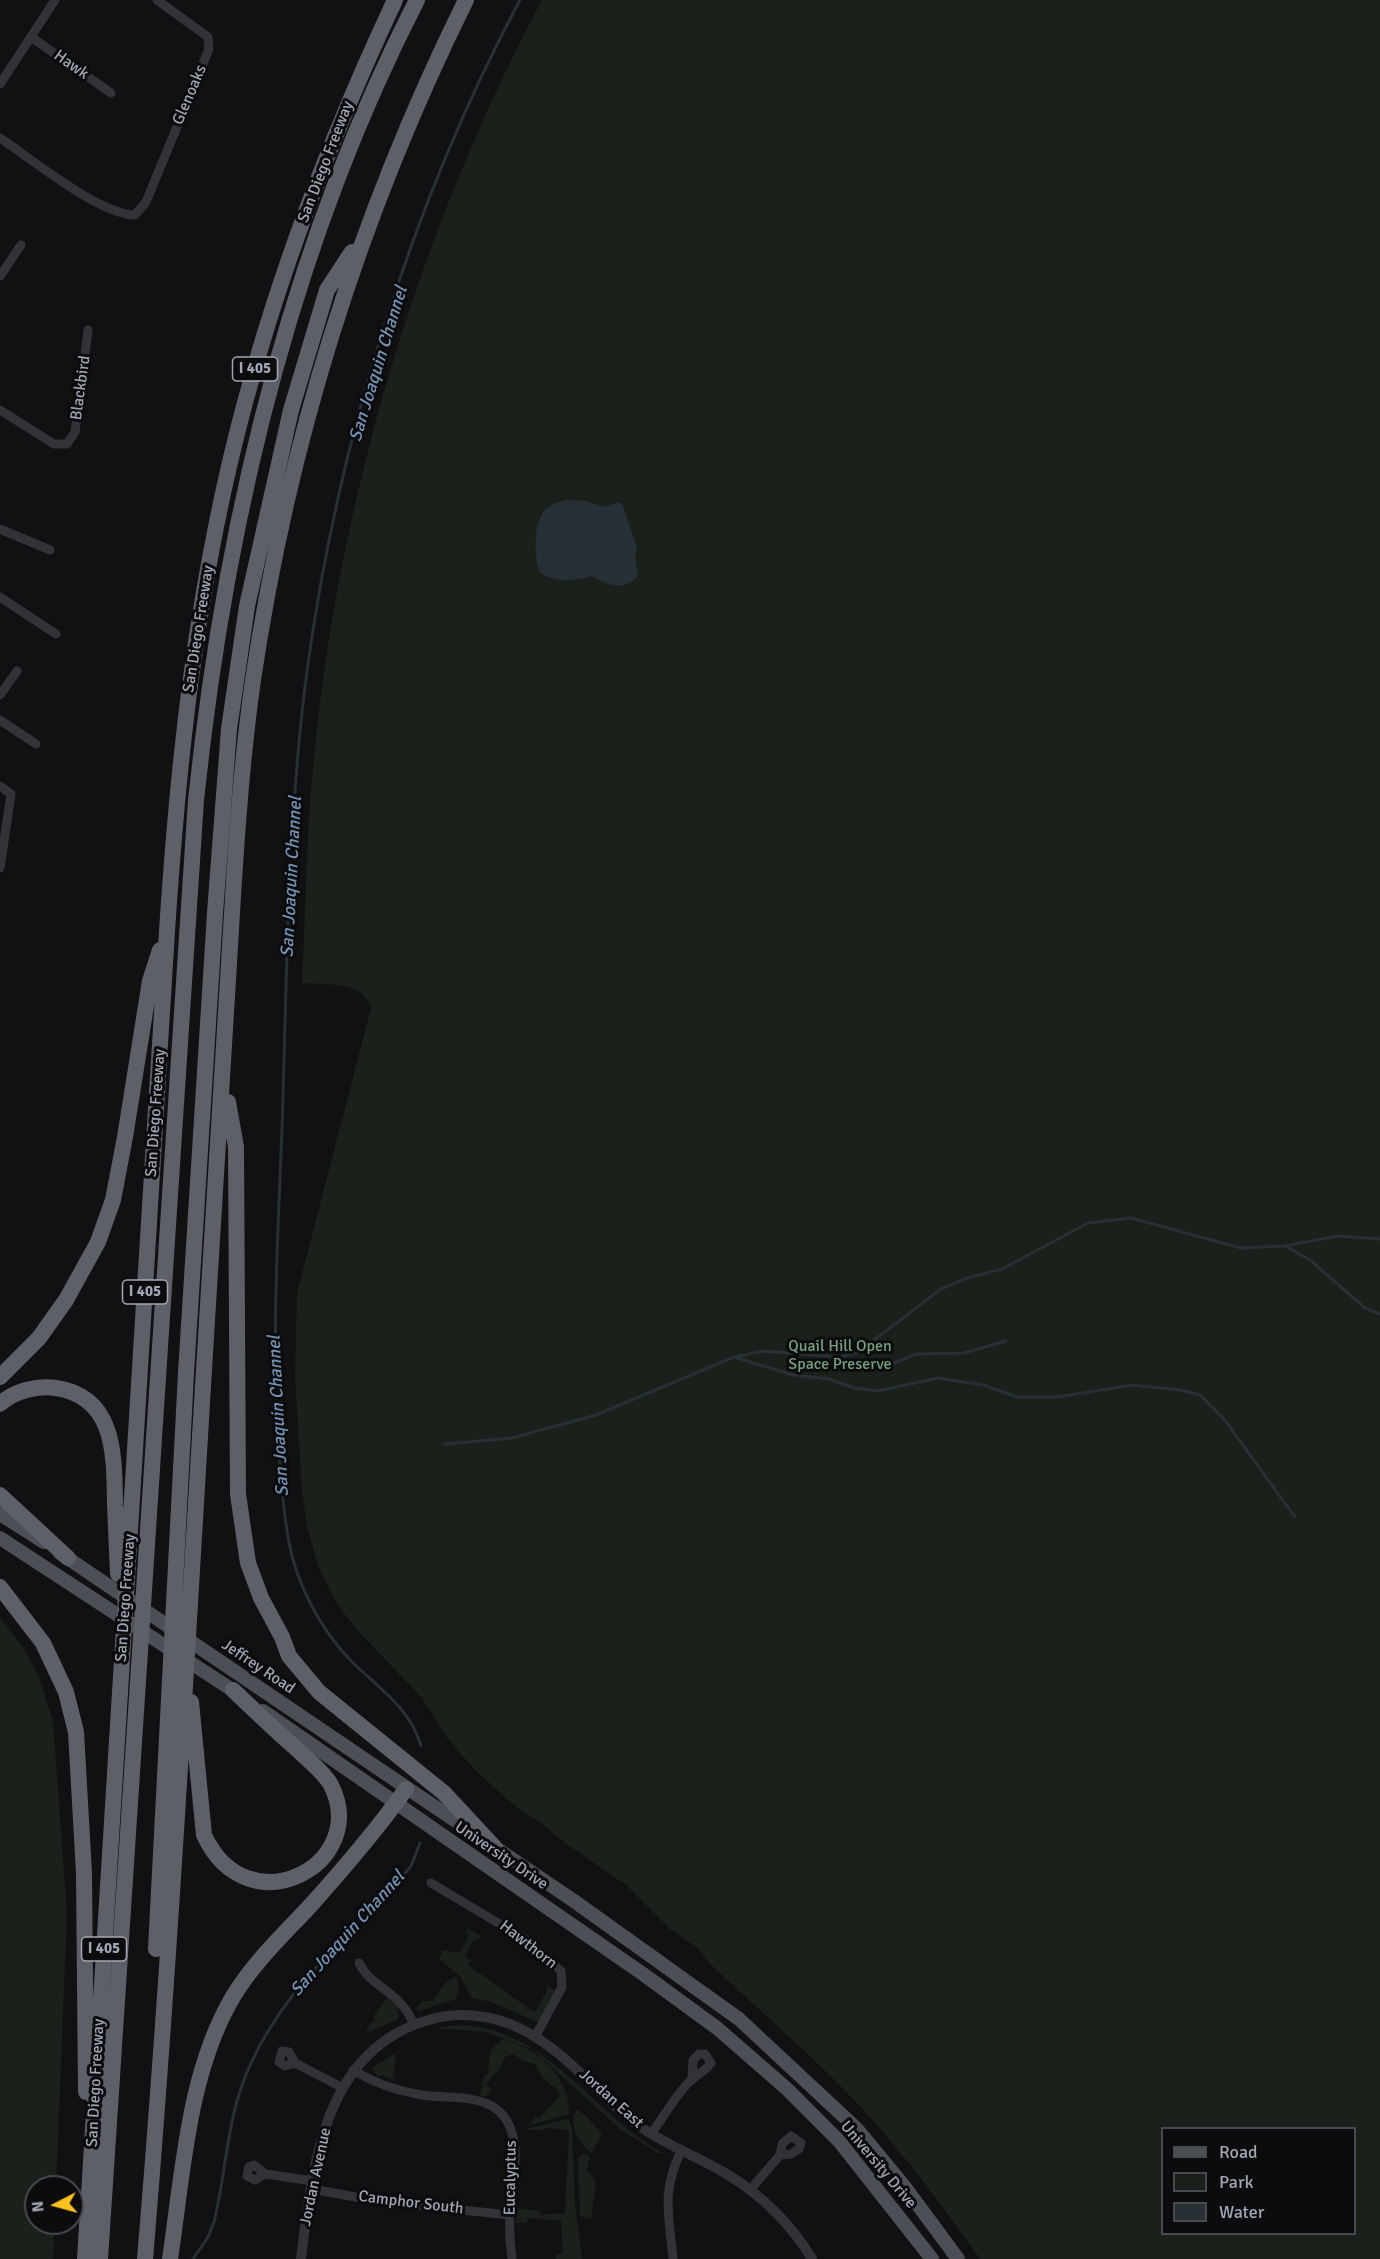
<!DOCTYPE html>
<html>
<head>
<meta charset="utf-8">
<style>
  body { margin:0 }
  #map { position:relative; width:1380px; height:2259px; overflow:hidden; background:#111113; font-family:Signika,sans-serif }
  canvas { display:block }
  .legend { position:absolute; left:1161px; top:2127px; width:195px; height:108px; box-sizing:border-box; background:#0c0c0e; border:2px solid #484a51; margin:0; padding:8px 10px; list-style:none; font-size:18px; color:#a1a6b5 }
  .legend li { display:flex; align-items:center; gap:12px; height:30px }
  .legend b { width:30px; border:2px solid #484a51 }
  .north { position:absolute; left:24px; top:2175px; width:60px; height:60px; box-sizing:border-box; background:#0c0c0e; border:2px solid #484a51; border-radius:50%; rotate:264deg; font-size:16px; font-weight:700; line-height:24px; text-align:center; color:#a1a6b5 }
  .north::after { content:''; display:block; margin:auto; width:21px; height:27px; background:#ffc11d; clip-path:polygon(50% 0,100% 100%,50% 72%,0 100%) }
</style>
</head>
<body>
<div id="map">
<canvas width="1380" height="2259"></canvas>
<ul class="legend">
<li><b style="height:8px;background:#4d4f57"></b>Road</li>
<li><b style="height:16px;background:#19211a"></b>Park</li>
<li><b style="height:16px;background:#272f37"></b>Water</li>
</ul>
<div class="north">N</div>
</div>
<script>
const c = document.querySelector('canvas').getContext('2d');
c.lineJoin = 'round';
function fill(path, color) {
  c.fillStyle = color;
  c.fill(path, 'evenodd');
}
function strokePath(path, color, width, dash) {
  c.strokeStyle = color;
  c.lineWidth = width;
  c.lineCap = dash ? 'butt' : 'round';
  c.setLineDash(dash || []);
  c.stroke(path);
}
function drawText(font, color, halo, rows, align = 'center') {
  c.font = font + ' Signika,sans-serif';
  c.lineWidth = 6;
  c.setLineDash([]);
  c.textBaseline = 'middle';
  c.strokeStyle = halo;
  c.fillStyle = color;
  for (const [text, x, y, turn = 0] of rows) {
    c.save();
    c.translate(x, y);
    c.rotate((+turn || 0) * Math.PI / 180);
    c.textAlign = isNaN(turn) ? turn : align;
    if (halo) c.strokeText(text, 0, 0);
    c.fillText(text, 0, 0);
    c.restore();
  }
}
const green = new Path2D(`
  M542 0H1380V2259H980C949 2215 918 2173 883 2132 831 2071 768 2019 710 1964L696 1947 671 1930 626 1885 565 1843 540 1822 517 1808 476 1771 447 1738 422 1698 357 1630 337 1604 318 1566 307 1526 302 1492 295 1376 297 1293 371 1008C363 980 326 985 302 983 306 908 306 832 314 758 339 498 419 230 542 0ZM1162 2128H1354V2234H1162Z
  M0 1617 24 1649 38 1674 53 1721 67 1914 56 2187H36V2223H54L53 2259H0Z
  M467 1928 482 1937 474 1940 465 1956 471 1961 468 1965 531 2010 535 2012 547 1991V1986L555 1990 540 2023 491 2002 472 1998 459 1975 439 1959 443 1950 460 1953 469 1935 466 1933Z
  M456 1976 459 1988 456 1999 418 2011 416 2009 422 2001H433L446 1982Z
  M387 1998 397 2006 399 2019 366 2033 369 2025 375 2020 373 2017Z
  M460 2025C548 2029 588 2110 663 2153H658L621 2130 532 2049 485 2032 435 2028Z
  M502 2039C537 2048 570 2076 569 2114L527 2126 536 2117 539 2118 560 2096 559 2091 542 2078 535 2064 523 2061 513 2054 505 2057 499 2070 486 2084 492 2090 485 2097 480 2096 485 2074H488L490 2051Z
  M396 2053 393 2076 396 2081 381 2075 378 2078 372 2068Z
  M577 2109 588 2118 602 2135 591 2153C578 2142 568 2125 577 2109Z
  M569 2119 572 2128 575 2204 582 2259H556V2254L563 2253 561 2221 528 2218 527 2223H516L517 2208 540 2211V2215L565 2213 569 2130 544 2128V2130H529V2128Z
  M583 2154 590 2156 587 2170 596 2181 591 2219 580 2216 578 2158Z`);
const water = new Path2D(`
  M566 500 587 501 603 507 619 502 623 506 637 548 635 556 638 576C625 591 607 586 592 576 573 581 558 583 540 573 534 556 533 526 544 511 549 505 558 502 566 500Z`);
const stream = new Path2D(`
  M1285 1246 1310 1260 1365 1308 1380 1314
  M734 1357 793 1375 829 1379 854 1388 878 1391 938 1378 983 1385 1017 1397H1058L1132 1385 1181 1390 1200 1395 1224 1419 1295 1517
  M840 1357 873 1367 887 1366 916 1354 964 1353 1006 1341
  M445 1444 512 1438 596 1415 734 1357 764 1351 839 1357 857 1353 941 1289 967 1278 1002 1269 1088 1223 1131 1218 1241 1248 1284 1246 1338 1236 1380 1239
  M421 1746C411 1709 378 1687 352 1662 321 1630 297 1586 289 1542 283 1512 281 1481 279 1450 271 1343 278 1236 282 1129 287 977 287 822 307 671 338 442 411 204 520 0
  M193 2259 208 2237 214 2222C224 2182 226 2140 237 2101 263 2009 337 1946 400 1879L411 1866 420 1843`);
const minor = new Path2D(`
  M31 37 111 93
  M0 84 55 0
  M0 138C32 159 98 214 135 215L146 202 209 49 208 37 157 0
  M0 276 21 245
  M0 410 54 444H67L75 432 88 330
  M0 529 50 550
  M0 597 56 634
  M0 695 17 671
  M0 720 36 744
  M0 786 11 794 0 868
  M431 1883 525 1939 561 1971 562 1987 535 2037
  M359 1963C372 1989 401 1991 414 2025
  M282 2051 289 2052 295 2063 285 2066 279 2062Z
  M295 2063 343 2088
  M353 2070C374 2083 398 2091 422 2095 458 2100 505 2090 514 2141 518 2164 511 2190 510 2213 509 2228 510 2244 512 2259
  M651 2134C664 2116 674 2098 689 2082 696 2075 706 2071 711 2063L705 2054H699L693 2060 692 2080
  M791 2136 801 2143 799 2149 791 2154 780 2155 782 2144Z
  M254 2165 265 2174 255 2180 247 2176 249 2167Z
  M265 2174 313 2181
  M312 2189 377 2201 509 2215
  M750 2190 780 2155
  M673 2259C669 2214 661 2193 681 2151`);
const tertiary = new Path2D(`
  M301 2259C312 2168 323 2053 425 2021 456 2011 490 2014 519 2028 568 2051 598 2097 642 2128 670 2147 701 2158 730 2176 762 2196 793 2226 812 2259`);
const primary = new Path2D(`
  M0 1514 44 1542
  M0 1538 240 1695
  M60 1553 574 1901 739 2019 856 2128 904 2186 958 2259
  M263 1711 643 1974 717 2028 787 2089 839 2141 932 2259`);
const motorway = new Path2D(`
  M228 1102 236 1147 238 1494 248 1563 261 1598 282 1637 289 1656 319 1692 444 1793 496 1849
  M0 1377 39 1338 66 1300 98 1242 113 1200 125 1137 150 981 160 950
  M0 1404C14 1391 37 1385 56 1388 117 1397 114 1458 115 1505 116 1528 117 1551 118 1574
  M0 1495 68 1558
  M0 1587 43 1643 66 1692 76 1732 84 1873 86 2092
  M191 1702 204 1835C248 1930 371 1864 331 1785 324 1772 310 1762 300 1752 277 1732 255 1711 233 1690
  M156 1949 186 1373 215 913 229 729 247 606 291 410 327 290 352 252
  M85 2259 167 931C176 795 189 661 216 527 252 344 316 168 395 0
  M100 2259 196 800C225 524 289 249 417 0
  M145 2259C173 1925 190 1591 211 1256 217 1164 223 1072 228 980 234 880 239 779 253 680 288 444 360 214 466 0
  M170 2259C183 2173 188 2071 234 1995 254 1962 284 1934 311 1905 344 1868 377 1830 406 1789`);
const shields = [
  [255,369,45],
  [145,1292,45],
  [104,1949,45]
];
const shieldNames = [
  ["I 405",255,369],
  ["I 405",145,1292],
  ["I 405",104,1949]
];
const streetNames = [
  ["Hawk",71,65,35],
  ["Glenoaks",190,95,-67],
  ["San Diego Freeway",326,162,-69],
  ["Blackbird",81,388,-82],
  ["San Diego Freeway",199,629,-81],
  ["San Diego Freeway",156,1113,-86],
  ["San Diego Freeway",126,1598,-86],
  ["Jeffrey Road",258,1667,34],
  ["University Drive",501,1856,34],
  ["Hawthorn",528,1945,38],
  ["San Diego Freeway",96,2083,-87],
  ["Jordan East",611,2099,42],
  ["University Drive",878,2165,50],
  ["Jordan Avenue",316,2177,-78],
  ["Eucalyptus",511,2178,-89],
  ["Camphor South",411,2203,7]
];
const parkNames = [
  ["Quail Hill Open",840,1347],
  ["Space Preserve",840,1365]
];
const waterNames = [
  ["San Joaquin Channel",379,364,-73],
  ["San Joaquin Channel",292,877,-87],
  ["San Joaquin Channel",279,1416,-93],
  ["San Joaquin Channel",348,1934,-48]
];
fill(green, '#19211a');
fill(water, '#272f37');
strokePath(stream, '#272f37', 3);
strokePath(minor, '#323238', 9);
strokePath(tertiary, '#323238', 10);
strokePath(primary, '#4d4f57', 14);
strokePath(motorway, '#5d6069', 16);
for (const [x, y, w] of shields) {
  const box = new Path2D();
  box.roundRect(x - w / 2, y - 12, w, 24, 4.5);
  c.fillStyle = '#0c0c0e';
  c.fill(box);
  strokePath(box, '#a1a6b5', 1.5);
}
drawText('bold 15px', '#a1a6b5', null, shieldNames);
drawText('16px', '#a1a6b5', '#0c0c0e', streetNames);
drawText('16px', '#76a17c', '#0c0c0e', parkNames);
drawText('italic 18px', '#7492b3', '#0c0c0e', waterNames);
</script>
</body>
</html>
